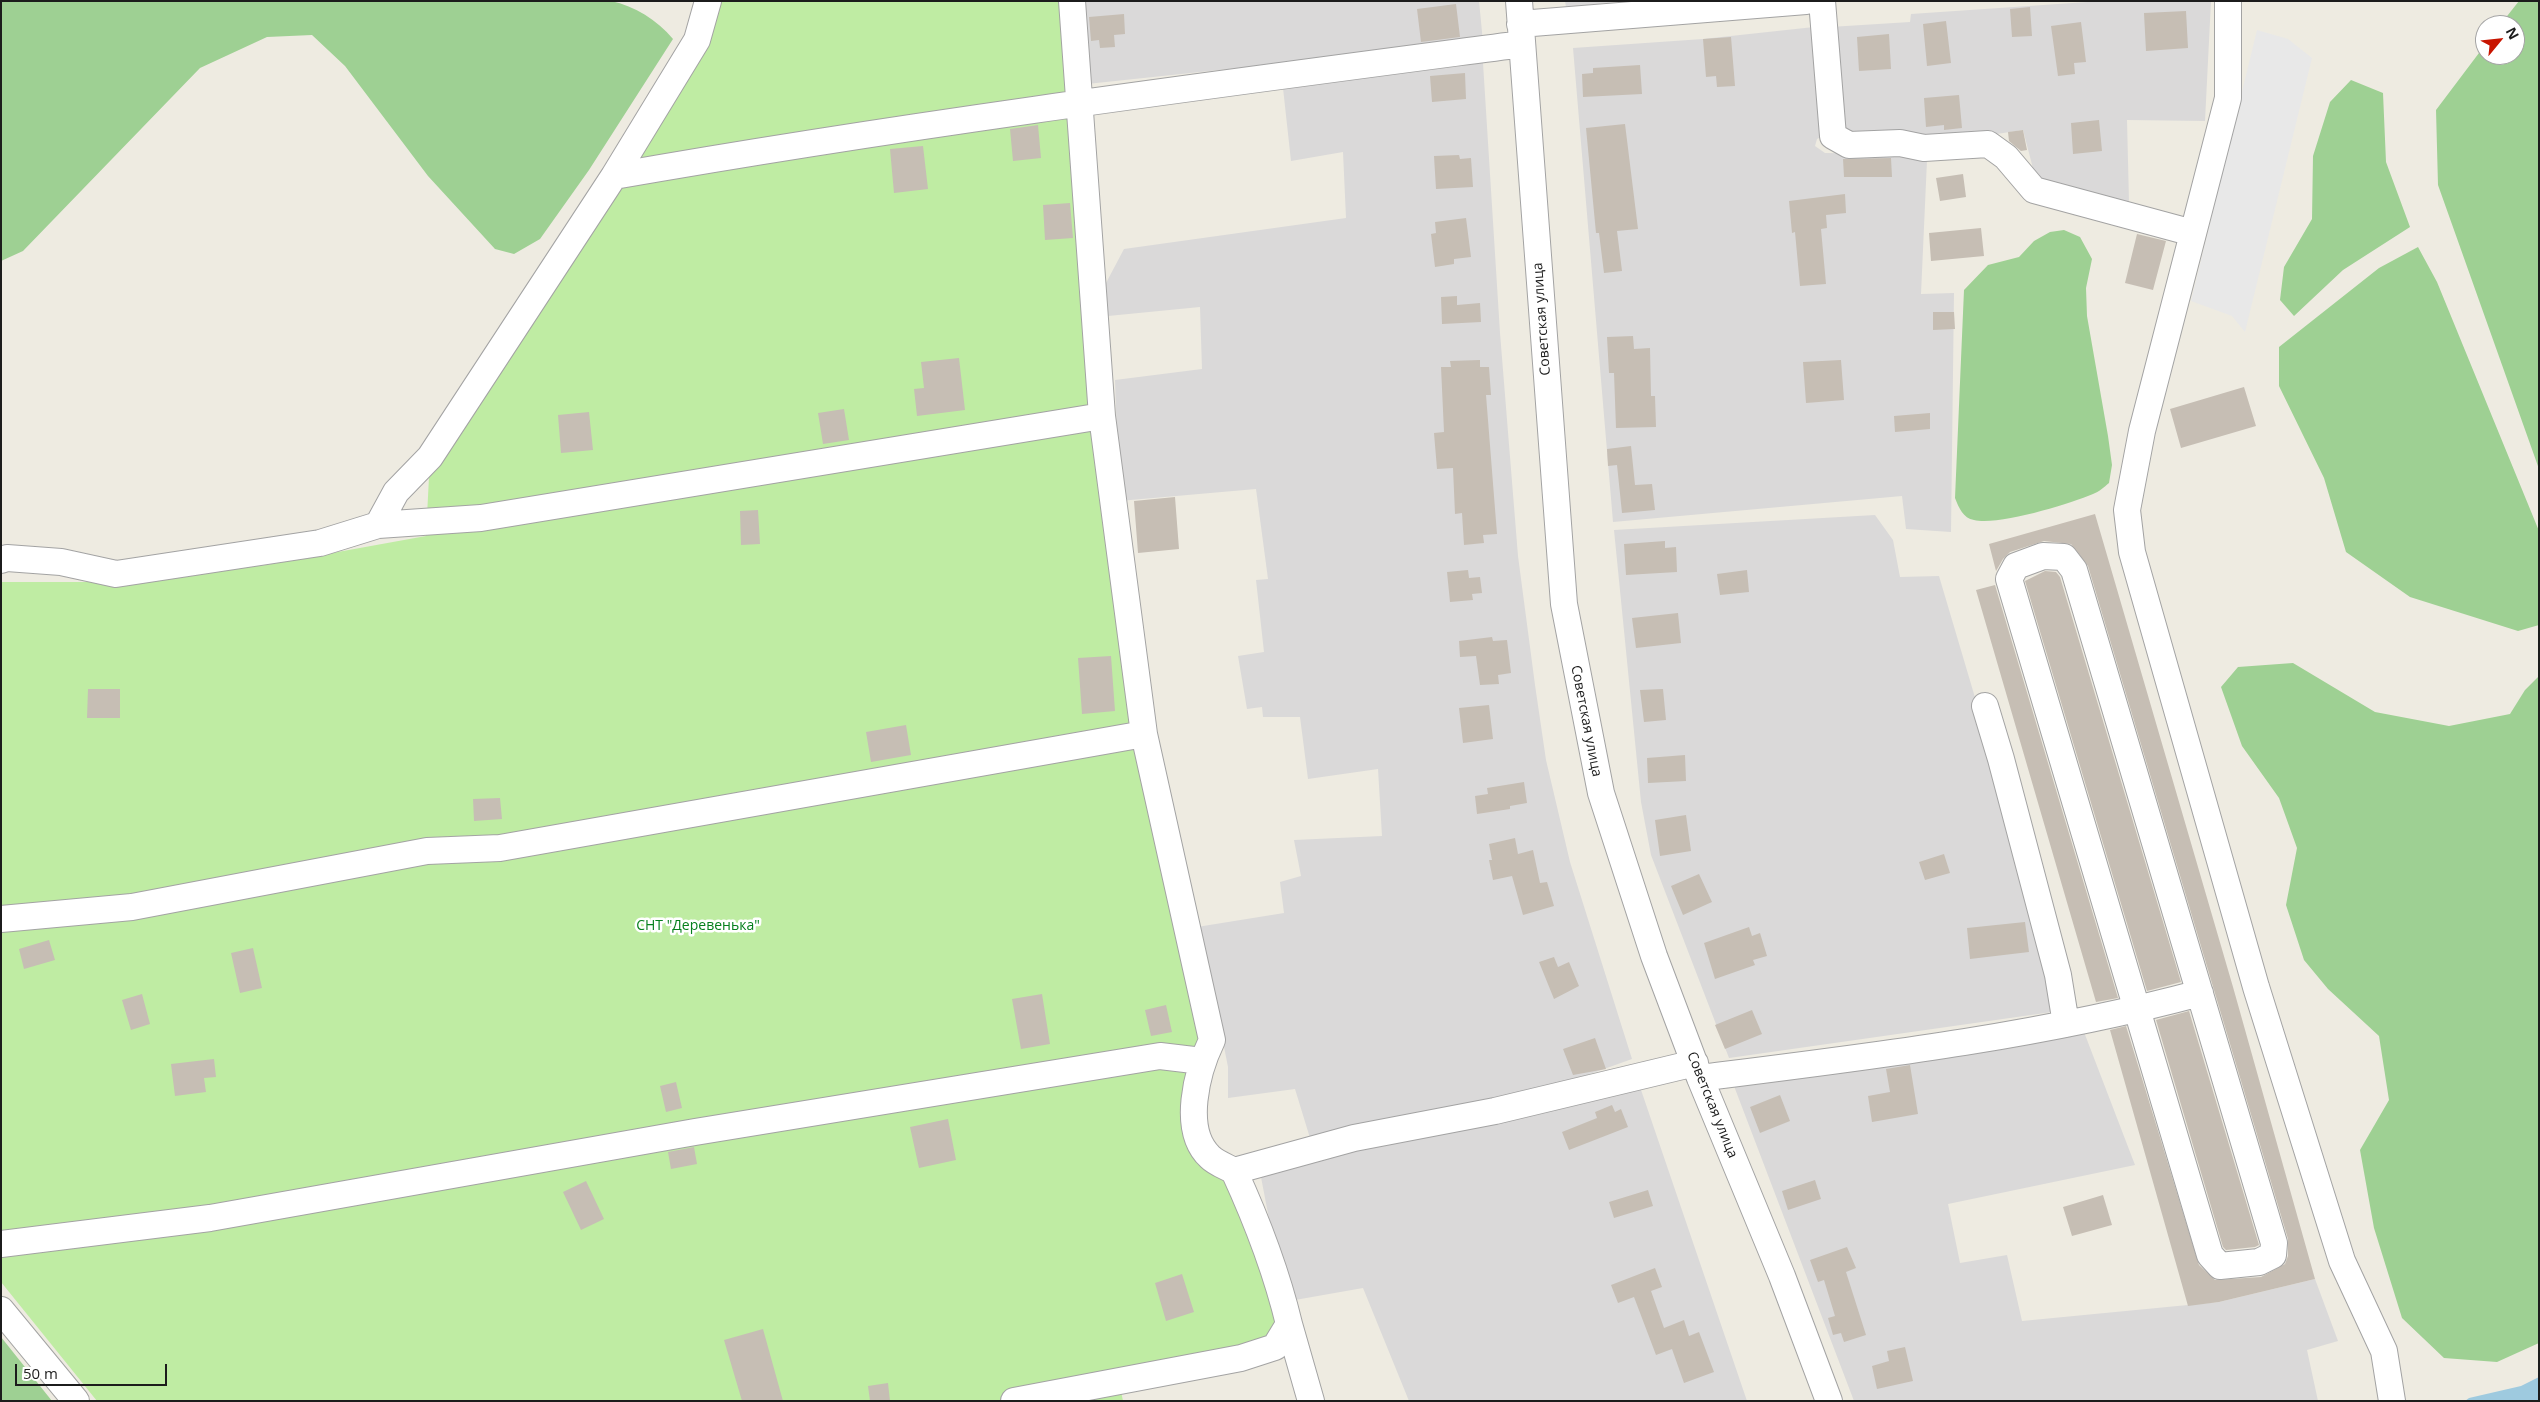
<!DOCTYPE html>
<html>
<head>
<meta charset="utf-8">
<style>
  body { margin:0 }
  #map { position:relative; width:2540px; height:1402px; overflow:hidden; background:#eeebe1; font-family:"Open Sans",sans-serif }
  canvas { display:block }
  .frame { position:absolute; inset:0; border:2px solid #1c1c1c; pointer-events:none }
  .north { position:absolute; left:2475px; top:15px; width:50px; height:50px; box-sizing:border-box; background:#fff; border:1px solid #a4a4a4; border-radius:50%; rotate:62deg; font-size:14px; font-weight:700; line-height:20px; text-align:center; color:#1c1c1c }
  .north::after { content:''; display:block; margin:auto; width:18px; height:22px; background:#c81500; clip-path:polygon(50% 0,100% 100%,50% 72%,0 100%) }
  .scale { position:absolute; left:15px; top:1364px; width:152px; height:22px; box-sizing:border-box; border:2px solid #1c1c1c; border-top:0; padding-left:6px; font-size:15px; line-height:18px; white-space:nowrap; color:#1c1c1c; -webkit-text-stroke:4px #fff; paint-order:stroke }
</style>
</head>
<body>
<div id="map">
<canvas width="2540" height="1402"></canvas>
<div class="frame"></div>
<div class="north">N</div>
<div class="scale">50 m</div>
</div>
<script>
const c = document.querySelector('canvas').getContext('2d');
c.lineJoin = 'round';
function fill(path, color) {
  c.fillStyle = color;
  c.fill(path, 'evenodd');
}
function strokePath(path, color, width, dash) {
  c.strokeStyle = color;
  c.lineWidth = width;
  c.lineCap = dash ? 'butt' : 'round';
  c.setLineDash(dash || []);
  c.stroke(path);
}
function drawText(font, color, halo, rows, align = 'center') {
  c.font = font + ' "Open Sans",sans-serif';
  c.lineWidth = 5;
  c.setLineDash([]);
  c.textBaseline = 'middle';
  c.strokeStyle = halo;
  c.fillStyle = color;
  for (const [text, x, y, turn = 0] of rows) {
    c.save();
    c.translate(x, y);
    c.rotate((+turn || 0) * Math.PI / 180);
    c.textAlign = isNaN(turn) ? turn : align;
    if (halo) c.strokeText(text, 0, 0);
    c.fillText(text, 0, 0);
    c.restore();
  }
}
const residential = new Path2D(`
  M1080 1H1479L1483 42 1087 84Z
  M1565 1H1629L1566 7Z
  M2102 1H2211L2205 121 2127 120 2129 202 2036 180 2023 130 1990 135H1848L1839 132 1830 27 1910 22 1911 14Z
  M1814 27 1827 134 1817 139 1815 146 1825 153 1891 154 1927 160 1921 294 1954 293 1951 532 1906 529 1902 496 1613 522 1573 48 1703 39Z
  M1483 63 1500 333 1518 556 1535 685 1546 760 1570 862 1632 1059 1517 1100 1310 1138 1295 1089 1228 1098V1067L1213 991 1197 927 1284 913 1280 882 1301 876 1294 840 1382 836 1378 769 1308 779 1300 717H1263L1262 707 1247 709 1238 656 1264 652 1256 580 1268 579 1256 489 1119 501 1115 380 1202 369 1200 307 1108 316 1106 283 1124 249 1346 218 1343 152 1291 161 1283 88Z
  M1875 515 1893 540 1900 577 1939 576 1979 711 2046 960 2052 1012 1729 1058 1651 855 1641 802 1614 530Z
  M2084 1032 2135 1165 1948 1204 1960 1263 2007 1255 2022 1321 2219 1302 2315 1279 2338 1341 2307 1350 2318 1401H1854L1734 1086Z
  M1639 1084 1747 1401H1409L1363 1288 1295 1300 1270 1224 1260 1172Z`);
const grass = new Path2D(`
  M708 1H1072L1144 734 1212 1040 1195 1134 1234 1171 1277 1275 1275 1347 1121 1391 1123 1401H97L1 1282V582H106L266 565 426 536 430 457Z`);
const forest = new Path2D(`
  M1 1H611C635 6 657 20 673 39L589 170 540 239 514 254 495 249 428 176 345 66 312 35 267 37 200 68 23 251 1 261Z
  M2519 1H2539V469L2438 185 2436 110 2485 45V55H2515V25H2500Z
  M2351 80 2383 93 2386 162 2410 227 2343 270 2294 316 2280 300 2284 267 2312 219 2313 156 2330 102Z
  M2064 230 2080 237 2092 259 2086 288 2087 316 2108 436 2112 465 2109 483C2104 487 2099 492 2093 494 2069 504 1998 526 1974 520 1963 518 1959 508 1955 498L1964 290 1988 265 2019 257 2034 241 2050 232Z
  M2418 247 2437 282 2539 531V625L2518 631 2410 597 2346 552 2324 478 2279 386V347L2379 268Z
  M2293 663 2375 712 2449 726 2510 714 2525 690 2539 676V1343L2497 1362 2444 1358 2402 1318 2374 1228 2360 1150 2389 1100 2379 1036 2328 989 2304 960 2286 905 2297 848 2279 798 2242 746 2221 687 2238 667Z
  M1 1337 52 1401H1Z`);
const parking = new Path2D(`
  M2257 30 2288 39 2312 58 2245 332 2232 316 2191 301Z`);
const water = new Path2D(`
  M2539 1377V1401H2465L2469 1398 2521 1386Z`);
const building = new Path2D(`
  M1456 4 1460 37 1421 42 1417 9Z
  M2030 7 2032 36 2012 37 2010 9Z
  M2186 11 2188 48 2146 51 2144 13Z
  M1124 14 1125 34 1114 35 1115 47 1100 48 1099 40 1091 41 1089 17Z
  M1946 21 1951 63 1927 66 1923 24Z
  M2081 22 2086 62 2074 63 2075 74 2058 76 2051 26Z
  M1889 34 1891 69 1859 71 1857 37Z
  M1731 37 1735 86 1717 87 1716 76 1706 77 1703 39Z
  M1640 65 1642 94 1583 97 1582 74 1593 73V68Z
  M1465 73 1466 99 1432 102 1430 76Z
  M1959 95 1962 128 1944 130V125L1926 127 1924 98Z
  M2099 120 2102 151 2073 154 2071 123Z
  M1625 124 1638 229 1617 231 1622 271 1604 273 1599 233H1596L1586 128Z
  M1038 125 1041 158 1013 161 1010 129Z
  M2023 130 2027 150 2021 151 2009 141 2008 132Z
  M923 146 928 189 894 193 890 149Z
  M1459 155 1460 159 1471 158 1473 187 1436 189 1434 156Z
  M1891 158 1892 177H1844L1843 159Z
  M1963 174 1966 197 1940 201 1936 178Z
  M1845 194 1846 213 1826 215 1827 228 1821 229 1826 284 1800 286 1795 232 1792 233 1789 201Z
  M1070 203 1073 238 1045 240 1043 205Z
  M1466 218 1471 257 1454 259V264L1435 267 1431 234 1436 233 1435 222Z
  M1981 228 1984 256 1931 261 1929 233Z
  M2137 234 2166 241 2153 290 2125 283Z
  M1457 296V305L1480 303 1481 322 1442 324 1441 297Z
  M1933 312H1954L1955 329 1933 330Z
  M1633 336 1634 349 1650 348 1651 396H1655L1656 427 1616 428 1614 373H1609L1607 337Z
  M959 358 965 410 917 416 914 389 924 388 921 362Z
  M1480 360V367H1489L1491 395H1486L1497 534 1483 535 1484 543 1464 545 1462 513 1455 514 1453 468 1437 469 1434 433 1444 432 1441 367H1451L1450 361Z
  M1841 360 1844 400 1806 403 1803 362Z
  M2244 387 2256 426 2181 448 2170 409Z
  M844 409 849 440 823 444 818 413Z
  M589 412 593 450 561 453 558 415Z
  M1930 413V429L1895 432 1894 416Z
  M1631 446 1635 485 1652 484 1655 510 1622 513 1617 465 1608 466 1607 449Z
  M1175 497 1179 549 1138 553 1134 501Z
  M758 510 760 544 741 545 740 511Z
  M2095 514 2233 987 2315 1279 2219 1302 2188 1306 2110 1030 2126 1026 2199 1265 2215 1280 2261 1277 2285 1264 2288 1256V1239L2088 566 2071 544 2044 541 2010 552 2003 559 1996 571 1989 544Z
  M1665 541V548L1676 547 1677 572 1626 575 1624 544Z
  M1468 570 1469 578 1480 577 1482 593 1472 594 1473 600 1450 602 1447 572Z
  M1747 570 1749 592 1720 595 1717 574Z
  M2045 571 2056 572 2060 577 2181 982 2147 991 2025 581Z
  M1995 585 2118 998 2096 1002 1976 590Z
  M1678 613 1681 643 1636 648 1632 618Z
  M1492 637 1493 641 1507 640 1511 673 1498 675 1499 684 1480 685 1476 656 1460 657 1459 641Z
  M1111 656 1115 711 1082 714 1078 658Z
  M88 689H120V718H87Z
  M1663 689 1666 720 1644 722 1640 690Z
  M1489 705 1493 739 1463 743 1459 708Z
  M906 725 911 755 871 762 866 732Z
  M1685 755 1686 781 1648 783 1647 758Z
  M1524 782 1527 803 1510 806V809L1477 814 1475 796 1488 794 1487 788Z
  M500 798 502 819 474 821 473 799Z
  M1686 815 1691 851 1660 856 1655 820Z
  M1515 838 1518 854 1533 850 1540 883 1547 882 1554 906 1523 915 1512 876 1493 880 1489 860H1492L1489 844Z
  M1944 854 1950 873 1925 880 1919 862Z
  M1699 874 1712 902 1683 915 1671 886Z
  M2025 922 2029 952 1970 959 1967 928Z
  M1749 927 1752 936 1760 933 1767 956 1753 960 1755 965 1715 979 1704 943Z
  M49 940 55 960 24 969 19 949Z
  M253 948 262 988 240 993 231 953Z
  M1554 957 1558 967 1569 962 1579 986 1554 999 1539 962Z
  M142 994 150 1024 131 1030 122 1000Z
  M1042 994 1050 1044 1021 1049 1012 999Z
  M1166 1005 1172 1032 1151 1036 1145 1010Z
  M1752 1010 1762 1034 1725 1049 1715 1025Z
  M2189 1011 2259 1245 2255 1247 2226 1250 2223 1247 2156 1020Z
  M1595 1038 1606 1069 1573 1075 1563 1049Z
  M214 1059 216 1077 204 1078 206 1092 175 1096 171 1064Z
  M1910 1065 1918 1114 1872 1122 1868 1096 1890 1092 1886 1069Z
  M676 1082 682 1108 666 1112 660 1086Z
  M1780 1095 1790 1121 1760 1133 1750 1107Z
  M1612 1105 1615 1112 1621 1109 1628 1127 1569 1150 1562 1132 1597 1118 1595 1112Z
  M948 1119 956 1160 919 1168 910 1127Z
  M694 1147 697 1164 671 1169 668 1152Z
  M1815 1180 1821 1199 1788 1210 1782 1191Z
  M586 1181 604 1219 581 1230 563 1192Z
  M1648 1190 1653 1206 1614 1218 1609 1202Z
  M2103 1195 2112 1225 2072 1236 2063 1207Z
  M1847 1247 1856 1268 1846 1272 1866 1335 1844 1342 1841 1333 1833 1335 1828 1318 1835 1316 1824 1280 1818 1282 1810 1260Z
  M1655 1268 1662 1287 1651 1291 1664 1328 1684 1320 1689 1336 1699 1332 1714 1372 1684 1383 1672 1349 1656 1355 1634 1297 1618 1303 1611 1285Z
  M1182 1274 1194 1312 1166 1321 1155 1283Z
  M763 1329 783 1401H742L724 1340Z
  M1905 1347 1913 1381 1877 1389 1872 1366 1889 1361 1887 1351Z
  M888 1383 890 1401H870L868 1386Z`);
const minor = new Path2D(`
  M1072 1 1102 416 1144 734 1212 1040C1197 1071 1181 1130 1210 1157 1216 1163 1227 1167 1234 1171L1354 1138 1495 1111 1695 1063
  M1519 1 1564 604 1601 793 1654 956 1700 1078 1782 1276 1829 1401
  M1822 1 1833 136 1849 145 1900 143 1924 148 1988 144 2006 157 2034 190 2193 233
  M2228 1V98L2142 431 2127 510 2132 552 2256 987 2342 1261 2384 1351 2392 1401
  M1520 24 1806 1
  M614 176C915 123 1219 84 1522 44
  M378 525 481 518 1102 416
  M2043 556 2064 557 2074 570 2274 1243 2273 1255 2259 1262 2220 1266 2210 1255 2009 579 2016 566Z
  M1 560 7 558 61 562 116 574 320 543 378 525 396 492 430 457 614 176 697 40 708 1
  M1985 706 2001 759 2058 975 2066 1024
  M1 919 132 907 427 851 500 848 1144 734
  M1700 1078C1867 1057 2037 1037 2200 993
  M1 1244 210 1218 695 1132 1160 1056 1202 1061
  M1 1310 76 1401
  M1289 1324 1311 1401
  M1014 1401 1241 1358 1275 1347 1289 1324C1276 1270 1257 1221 1234 1171`);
const streetNames = [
  ["Советская улица",1542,319,-94],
  ["Советская улица",1586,721,79],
  ["Советская улица",1712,1105,68]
];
const parkNames = [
  ["СНТ \"Деревенька\"",698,926]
];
fill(residential, '#dad9d9');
fill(grass, '#bfeca3');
fill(forest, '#9ed093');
fill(parking, '#e8e8e8');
fill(water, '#9ecadf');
fill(building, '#c6beb4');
strokePath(minor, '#a3a3a3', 28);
strokePath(minor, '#fff', 26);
drawText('14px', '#1c1c1c', '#fff', streetNames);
drawText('14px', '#057f1c', '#fff', parkNames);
</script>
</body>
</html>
